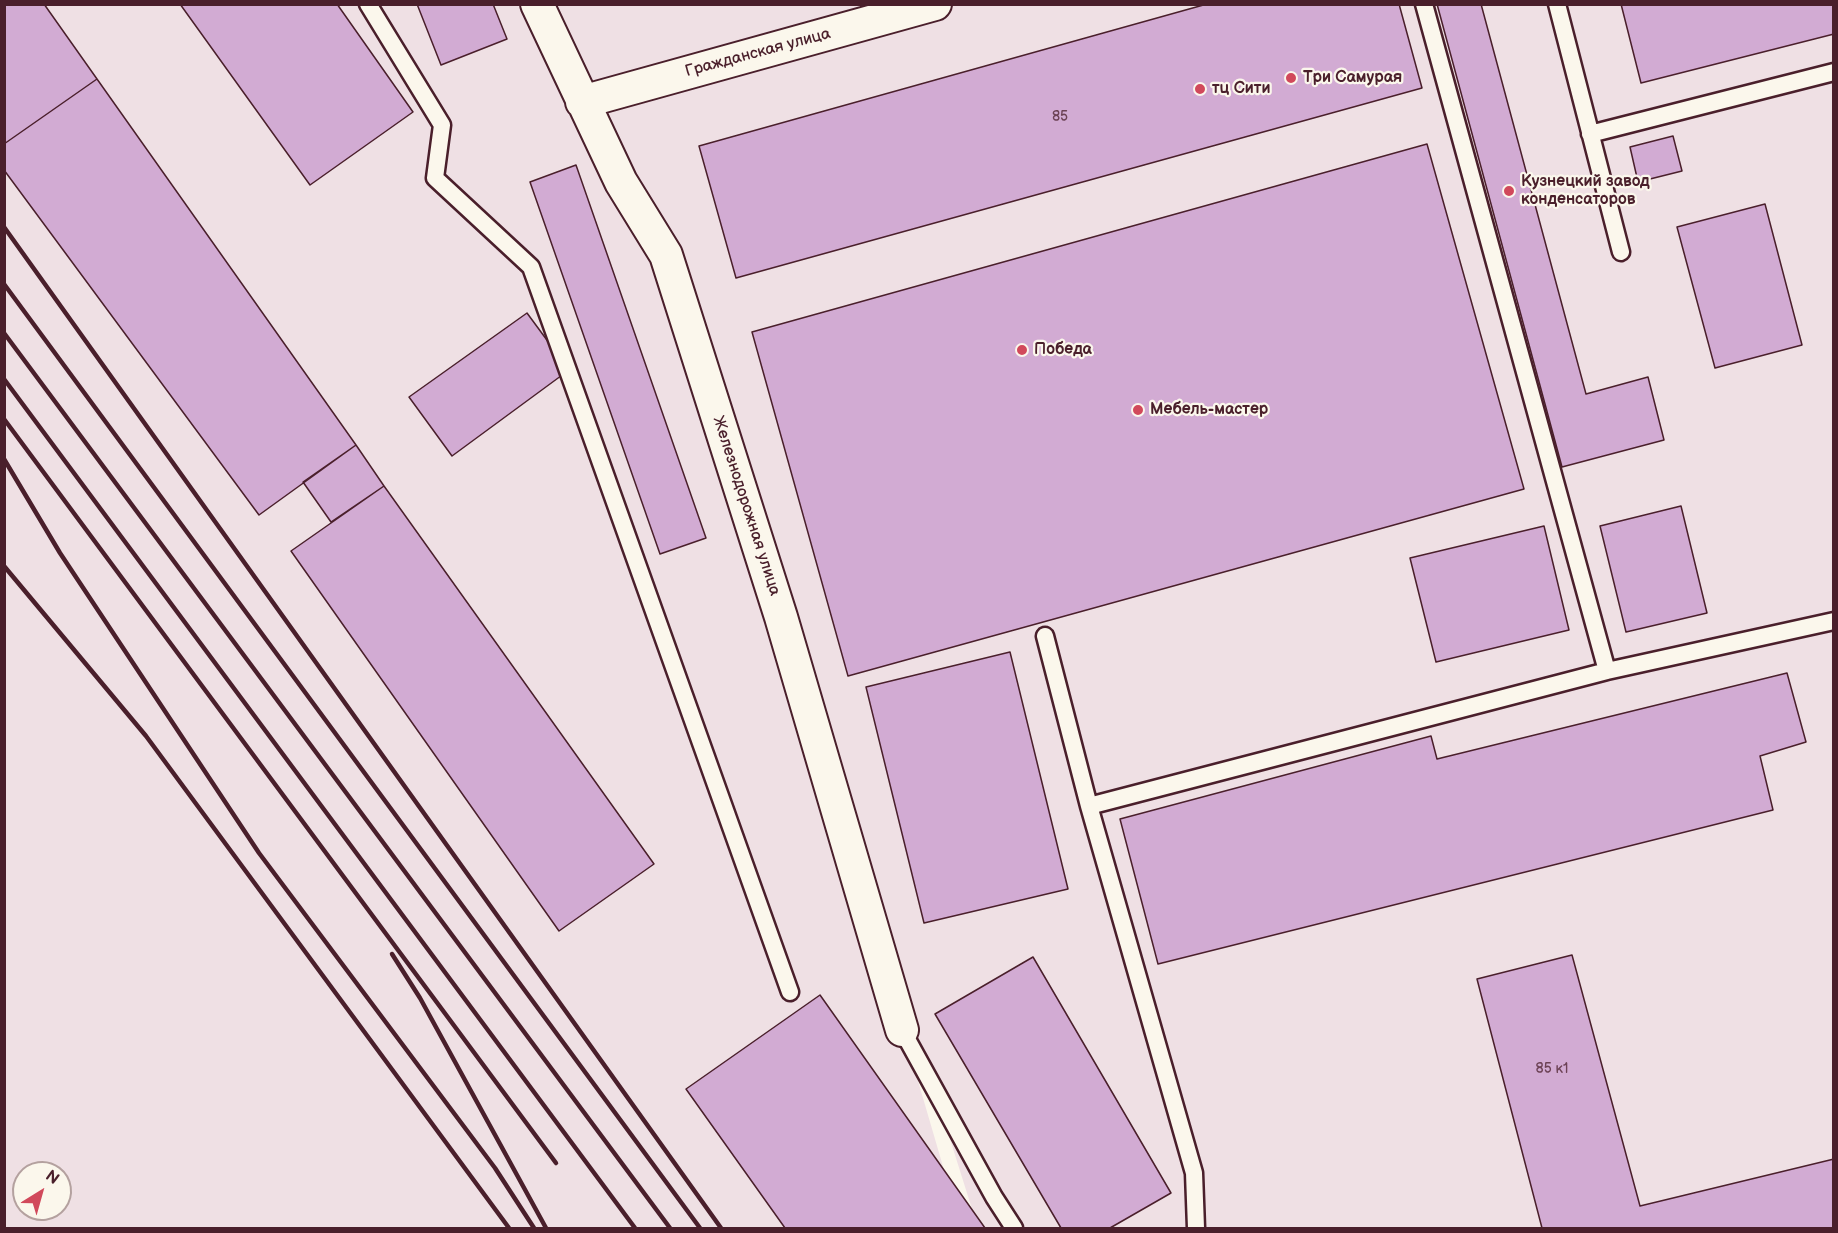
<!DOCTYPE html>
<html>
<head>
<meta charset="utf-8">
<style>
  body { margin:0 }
  #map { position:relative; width:1838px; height:1233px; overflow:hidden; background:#fbf7ec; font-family:"Balsamiq Sans",sans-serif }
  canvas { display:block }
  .frame { position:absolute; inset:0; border:6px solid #4a1f2b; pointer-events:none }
  .north { position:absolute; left:12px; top:1161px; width:60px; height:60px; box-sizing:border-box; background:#fbf7ec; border:2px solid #b4a19f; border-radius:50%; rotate:37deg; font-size:16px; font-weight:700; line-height:24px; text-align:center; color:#4a1f2b }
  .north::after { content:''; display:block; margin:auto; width:21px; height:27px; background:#d1495b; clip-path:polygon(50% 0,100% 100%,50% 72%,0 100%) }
</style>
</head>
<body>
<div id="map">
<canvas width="1838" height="1233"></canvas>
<div class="frame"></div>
<div class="north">N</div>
</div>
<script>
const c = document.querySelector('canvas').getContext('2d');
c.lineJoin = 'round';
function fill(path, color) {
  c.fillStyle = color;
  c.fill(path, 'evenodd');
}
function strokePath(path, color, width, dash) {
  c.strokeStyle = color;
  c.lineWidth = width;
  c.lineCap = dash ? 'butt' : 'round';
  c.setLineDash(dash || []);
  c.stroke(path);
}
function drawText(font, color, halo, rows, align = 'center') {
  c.font = font + ' "Balsamiq Sans",sans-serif';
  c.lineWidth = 4.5;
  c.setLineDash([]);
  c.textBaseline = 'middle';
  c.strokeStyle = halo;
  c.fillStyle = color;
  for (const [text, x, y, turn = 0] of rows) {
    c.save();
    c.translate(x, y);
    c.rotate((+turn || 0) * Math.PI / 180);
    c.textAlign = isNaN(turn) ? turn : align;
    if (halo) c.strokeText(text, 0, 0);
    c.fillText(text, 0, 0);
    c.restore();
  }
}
const built = new Path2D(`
  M5 5H1833V1228H978L740 472 961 1228H5ZM24 1173H60V1209H24Z`);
const building = new Path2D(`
  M4 4H44L97 79 4 144Z
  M180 4H337L413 112 310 185Z
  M417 4H493L507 39 441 65Z
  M1207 4H1399L1422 88 736 278 699 146Z
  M1437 4H1481L1586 394 1648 377 1664 440 1562 467Z
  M1621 4H1834V34L1641 83Z
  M97 79 356 445 259 515 4 170V144Z
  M1673 136 1682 171 1638 182 1630 147Z
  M1427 144 1524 489 848 676 752 332Z
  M576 165 706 538 660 554 530 182Z
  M1765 204 1802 345 1715 368 1677 227Z
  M527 313 569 370 452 456 409 397Z
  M356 445 384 486 331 522 303 482Z
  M384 486 654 864 559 931 291 551Z
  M1681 506 1707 613 1626 632 1600 526Z
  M1544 526 1569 630 1436 662 1410 558Z
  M1010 652 1068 889 924 923 866 687Z
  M1787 673 1806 742 1760 756 1773 810 1158 964 1120 819 1431 736 1437 759Z
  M1572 955 1640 1206 1834 1159V1228H1542L1477 979Z
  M1033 957 1171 1193 1110 1228H1061L935 1014Z
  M820 995 985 1228H785L686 1089Z`);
const lane = new Path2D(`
  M368 4 442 125 435 178 531 267 790 992
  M1424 4 1607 671
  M1557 4 1621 252
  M1590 134 1834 72
  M1045 636 1089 806 1194 1173 1196 1228
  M1089 806 1607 671 1834 621
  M902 1030 994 1197 1014 1228`);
const street = new Path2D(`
  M537 4 621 182 666 255 781 617 902 1030
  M582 102 935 4`);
const rail = new Path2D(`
  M4 227 721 1228
  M4 284 700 1228
  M4 333 670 1228
  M4 379 635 1228
  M4 419 556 1163
  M4 459 60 553 259 853 495 1168 534 1228
  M4 566 146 736 509 1228
  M392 954 420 998 546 1228`);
const markers = [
  [1291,78,6,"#d1495b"],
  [1200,89,6,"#d1495b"],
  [1509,191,6,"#d1495b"],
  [1022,350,6,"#d1495b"],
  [1138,410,6,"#d1495b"]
];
const numberNames = [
  ["85",1060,117],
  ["85 к1",1552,1069]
];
const streetNames = [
  ["Гражданская улица",758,53,-15],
  ["Железнодорожная улица",746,506,72]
];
const poiNames = [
  ["Три Самурая",1303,78],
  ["тц Сити",1212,89],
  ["Кузнецкий завод",1521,182],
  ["конденсаторов",1521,200],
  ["Победа",1034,350],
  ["Мебель-мастер",1150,410]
];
fill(built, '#efe0e4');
fill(building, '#d2abd3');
strokePath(building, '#4a1f2b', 1.5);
strokePath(lane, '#4a1f2b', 21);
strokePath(street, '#4a1f2b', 36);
strokePath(lane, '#fbf7ec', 16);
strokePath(street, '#fbf7ec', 32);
strokePath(rail, '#4a1f2b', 4.5);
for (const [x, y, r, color] of markers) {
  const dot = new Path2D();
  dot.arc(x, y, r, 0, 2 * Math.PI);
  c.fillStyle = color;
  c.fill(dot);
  strokePath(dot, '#fbf7ec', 2);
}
drawText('14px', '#6c4255', null, numberNames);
drawText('16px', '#4a1f2b', '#fbf7ec', streetNames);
drawText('bold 16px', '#4a1f2b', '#fbf7ec', poiNames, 'left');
</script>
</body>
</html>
